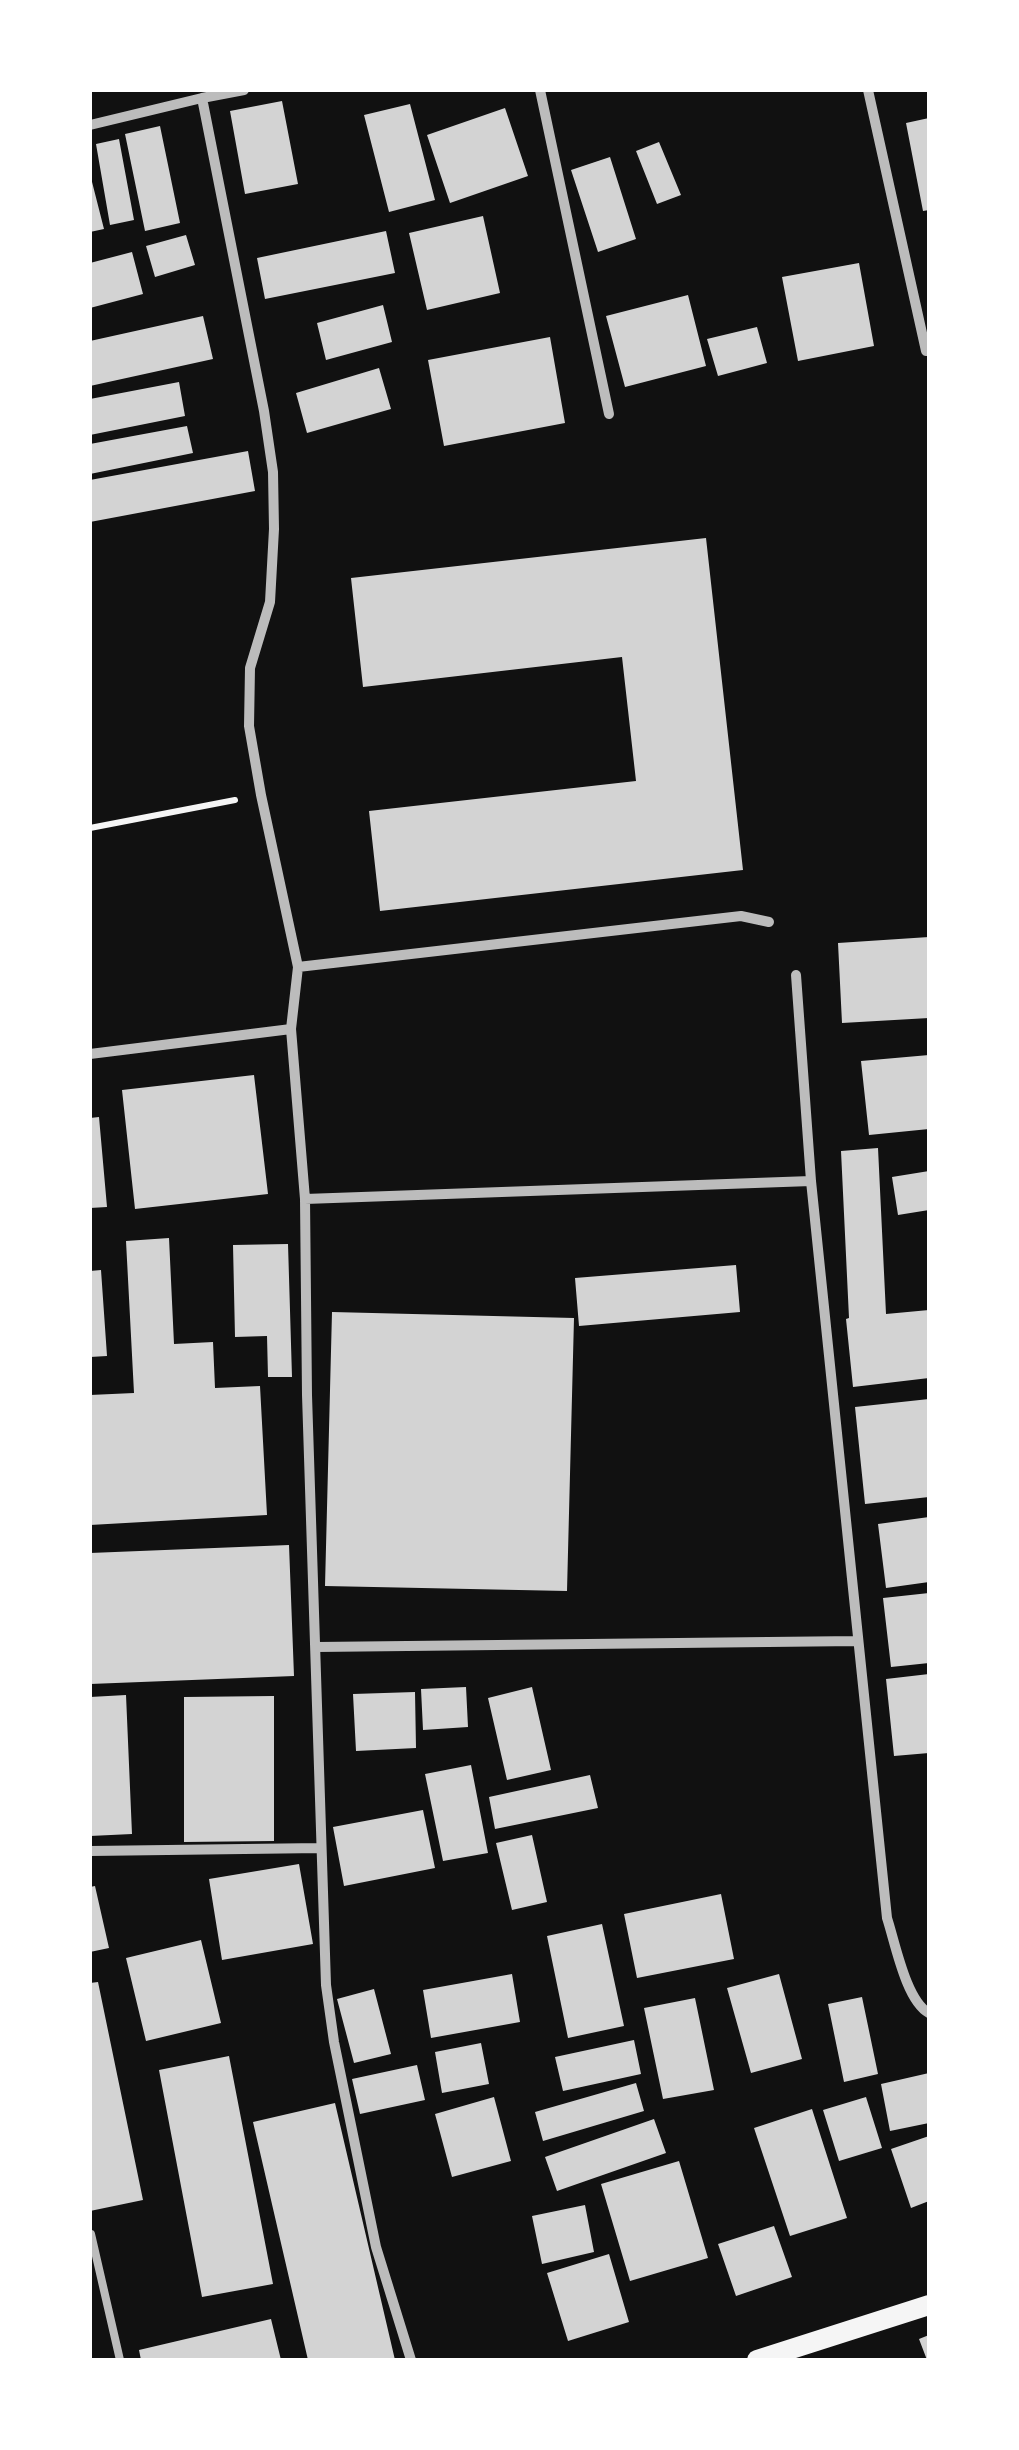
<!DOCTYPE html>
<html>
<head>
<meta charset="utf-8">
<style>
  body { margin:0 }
  #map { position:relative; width:1019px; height:2450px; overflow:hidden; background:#111; font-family:Ubuntu,sans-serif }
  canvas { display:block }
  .frame { position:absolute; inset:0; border:92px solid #fff; pointer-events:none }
</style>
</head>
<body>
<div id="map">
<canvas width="1019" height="2450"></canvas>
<div class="frame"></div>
</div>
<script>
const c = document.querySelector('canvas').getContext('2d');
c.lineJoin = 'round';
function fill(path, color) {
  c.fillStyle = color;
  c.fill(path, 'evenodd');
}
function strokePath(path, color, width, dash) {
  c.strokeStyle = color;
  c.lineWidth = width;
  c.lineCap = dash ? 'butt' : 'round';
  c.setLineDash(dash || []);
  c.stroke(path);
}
const building = new Path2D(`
  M282 101 298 184 245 194 230 111Z
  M410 104 435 200 389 212 364 115Z
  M505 108 528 176 450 203 427 135Z
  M929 118V210L923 211 906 123Z
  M160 126 180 223 145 231 125 134Z
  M119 139 134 220 110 225 96 144Z
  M659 142 681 195 657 204 636 151Z
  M610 157 636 239 598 252 571 170Z
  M90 174 104 229 90 232Z
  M483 216 500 293 427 310 409 233Z
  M386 231 395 273 265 299 257 258Z
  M186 235 195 265 155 277 146 246Z
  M132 252 143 294 90 308V263Z
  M859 263 874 346 798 361 782 277Z
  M688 295 706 366 625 387 606 316Z
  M383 305 392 342 326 360 317 323Z
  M203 316 213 359 90 386V341Z
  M757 327 767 363 718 376 707 339Z
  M550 337 565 423 444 446 428 360Z
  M379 368 391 409 307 433 296 393Z
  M179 382 185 416 90 435V399Z
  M187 426 193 453 90 474V444Z
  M248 451 255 491 90 522V480Z
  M706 538 743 870 380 911 369 811 636 781 622 657 363 687 351 578Z
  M929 937V1018L842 1023 838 943Z
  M929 1055V1129L869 1135 861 1061Z
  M254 1075 268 1194 135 1209 122 1090Z
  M99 1117 107 1207 90 1208V1118Z
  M878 1148 886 1314 929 1310V1378L853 1387 846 1319 849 1318 841 1151Z
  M929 1171V1210L898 1215 892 1177Z
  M169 1238 174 1344 213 1342 215 1388 260 1386 267 1515 90 1525V1395L134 1393 126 1241Z
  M288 1244 292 1377H268L267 1336 235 1337 233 1245Z
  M736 1265 740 1312 579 1326 575 1278Z
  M101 1270 107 1356 90 1357V1271Z
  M332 1312 574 1318 567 1591 325 1586Z
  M929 1399V1497L865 1504 855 1407Z
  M929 1517V1582L886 1588 878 1524Z
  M289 1545 294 1676 90 1684V1553Z
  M929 1593V1663L891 1667 883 1598Z
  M929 1674V1753L894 1756 886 1679Z
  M466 1687 468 1727 423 1730 421 1689Z
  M532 1687 551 1770 507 1780 488 1698Z
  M415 1692 416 1748 356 1751 353 1694Z
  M126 1695 132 1834 90 1836V1697Z
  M274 1696V1841L184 1842V1697Z
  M471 1765 488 1853 443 1861 425 1774Z
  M590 1775 598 1808 495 1829 489 1797Z
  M423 1810 435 1868 344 1886 333 1827Z
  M532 1835 547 1902 512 1910 496 1843Z
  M299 1864 313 1944 222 1960 209 1879Z
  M95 1886 109 1948 90 1952V1887Z
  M721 1894 734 1959 637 1978 624 1914Z
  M602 1924 624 2026 568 2038 547 1936Z
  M201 1940 221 2023 146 2041 126 1958Z
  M512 1974 520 2022 431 2038 423 1990Z
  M779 1974 802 2059 751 2073 727 1988Z
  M98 1982 143 2200 90 2211V1983Z
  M374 1989 391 2054 354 2063 337 1999Z
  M862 1997 878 2074 844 2082 828 2004Z
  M695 1998 714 2090 663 2099 644 2008Z
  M634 2040 641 2074 563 2091 555 2057Z
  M481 2043 489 2084 442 2093 435 2052Z
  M229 2056 273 2284 202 2297 159 2070Z
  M417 2065 425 2100 360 2114 352 2079Z
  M929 2073V2123L890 2131 881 2084Z
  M636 2083 644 2111 543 2141 535 2112Z
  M494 2097 511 2161 452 2177 435 2114Z
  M866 2097 882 2148 839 2161 823 2110Z
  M335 2103 395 2360H308L253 2122Z
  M812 2109 847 2218 790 2236 754 2128Z
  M654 2119 666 2153 557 2191 545 2157Z
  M929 2136V2201L911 2208 891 2149Z
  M679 2161 708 2258 630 2281 601 2184Z
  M585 2205 594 2252 542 2264 532 2216Z
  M774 2226 792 2277 736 2296 718 2244Z
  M609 2254 629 2322 568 2341 547 2273Z
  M271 2319 281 2360H141L139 2350Z
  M929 2335V2360H927L919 2339Z`);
const path = new Path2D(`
  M90 828 235 800`);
const service = new Path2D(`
  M91 2234 120 2360`);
const minor = new Path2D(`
  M540 90 609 414
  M868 90 926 351
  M202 98 264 411 273 472 274 529 270 602 250 668 249 726 261 795 298 967 291 1029 305 1199 307 1395 326 1985 334 2042 376 2247 411 2360
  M90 125 202 98 244 90
  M298 967 741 916 769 922
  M796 975 811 1181 887 1918C895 1942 906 2001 929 2013
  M90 1054 291 1029
  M305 1199 811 1181
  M317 1647 858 1641
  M90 1851 321 1848`);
const secondary = new Path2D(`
  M757 2360 929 2305`);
fill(building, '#d3d3d3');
strokePath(path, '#f5f5f5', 6);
strokePath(service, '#bcbcbc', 8);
strokePath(minor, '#bcbcbc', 10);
strokePath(secondary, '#f5f5f5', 20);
</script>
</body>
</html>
